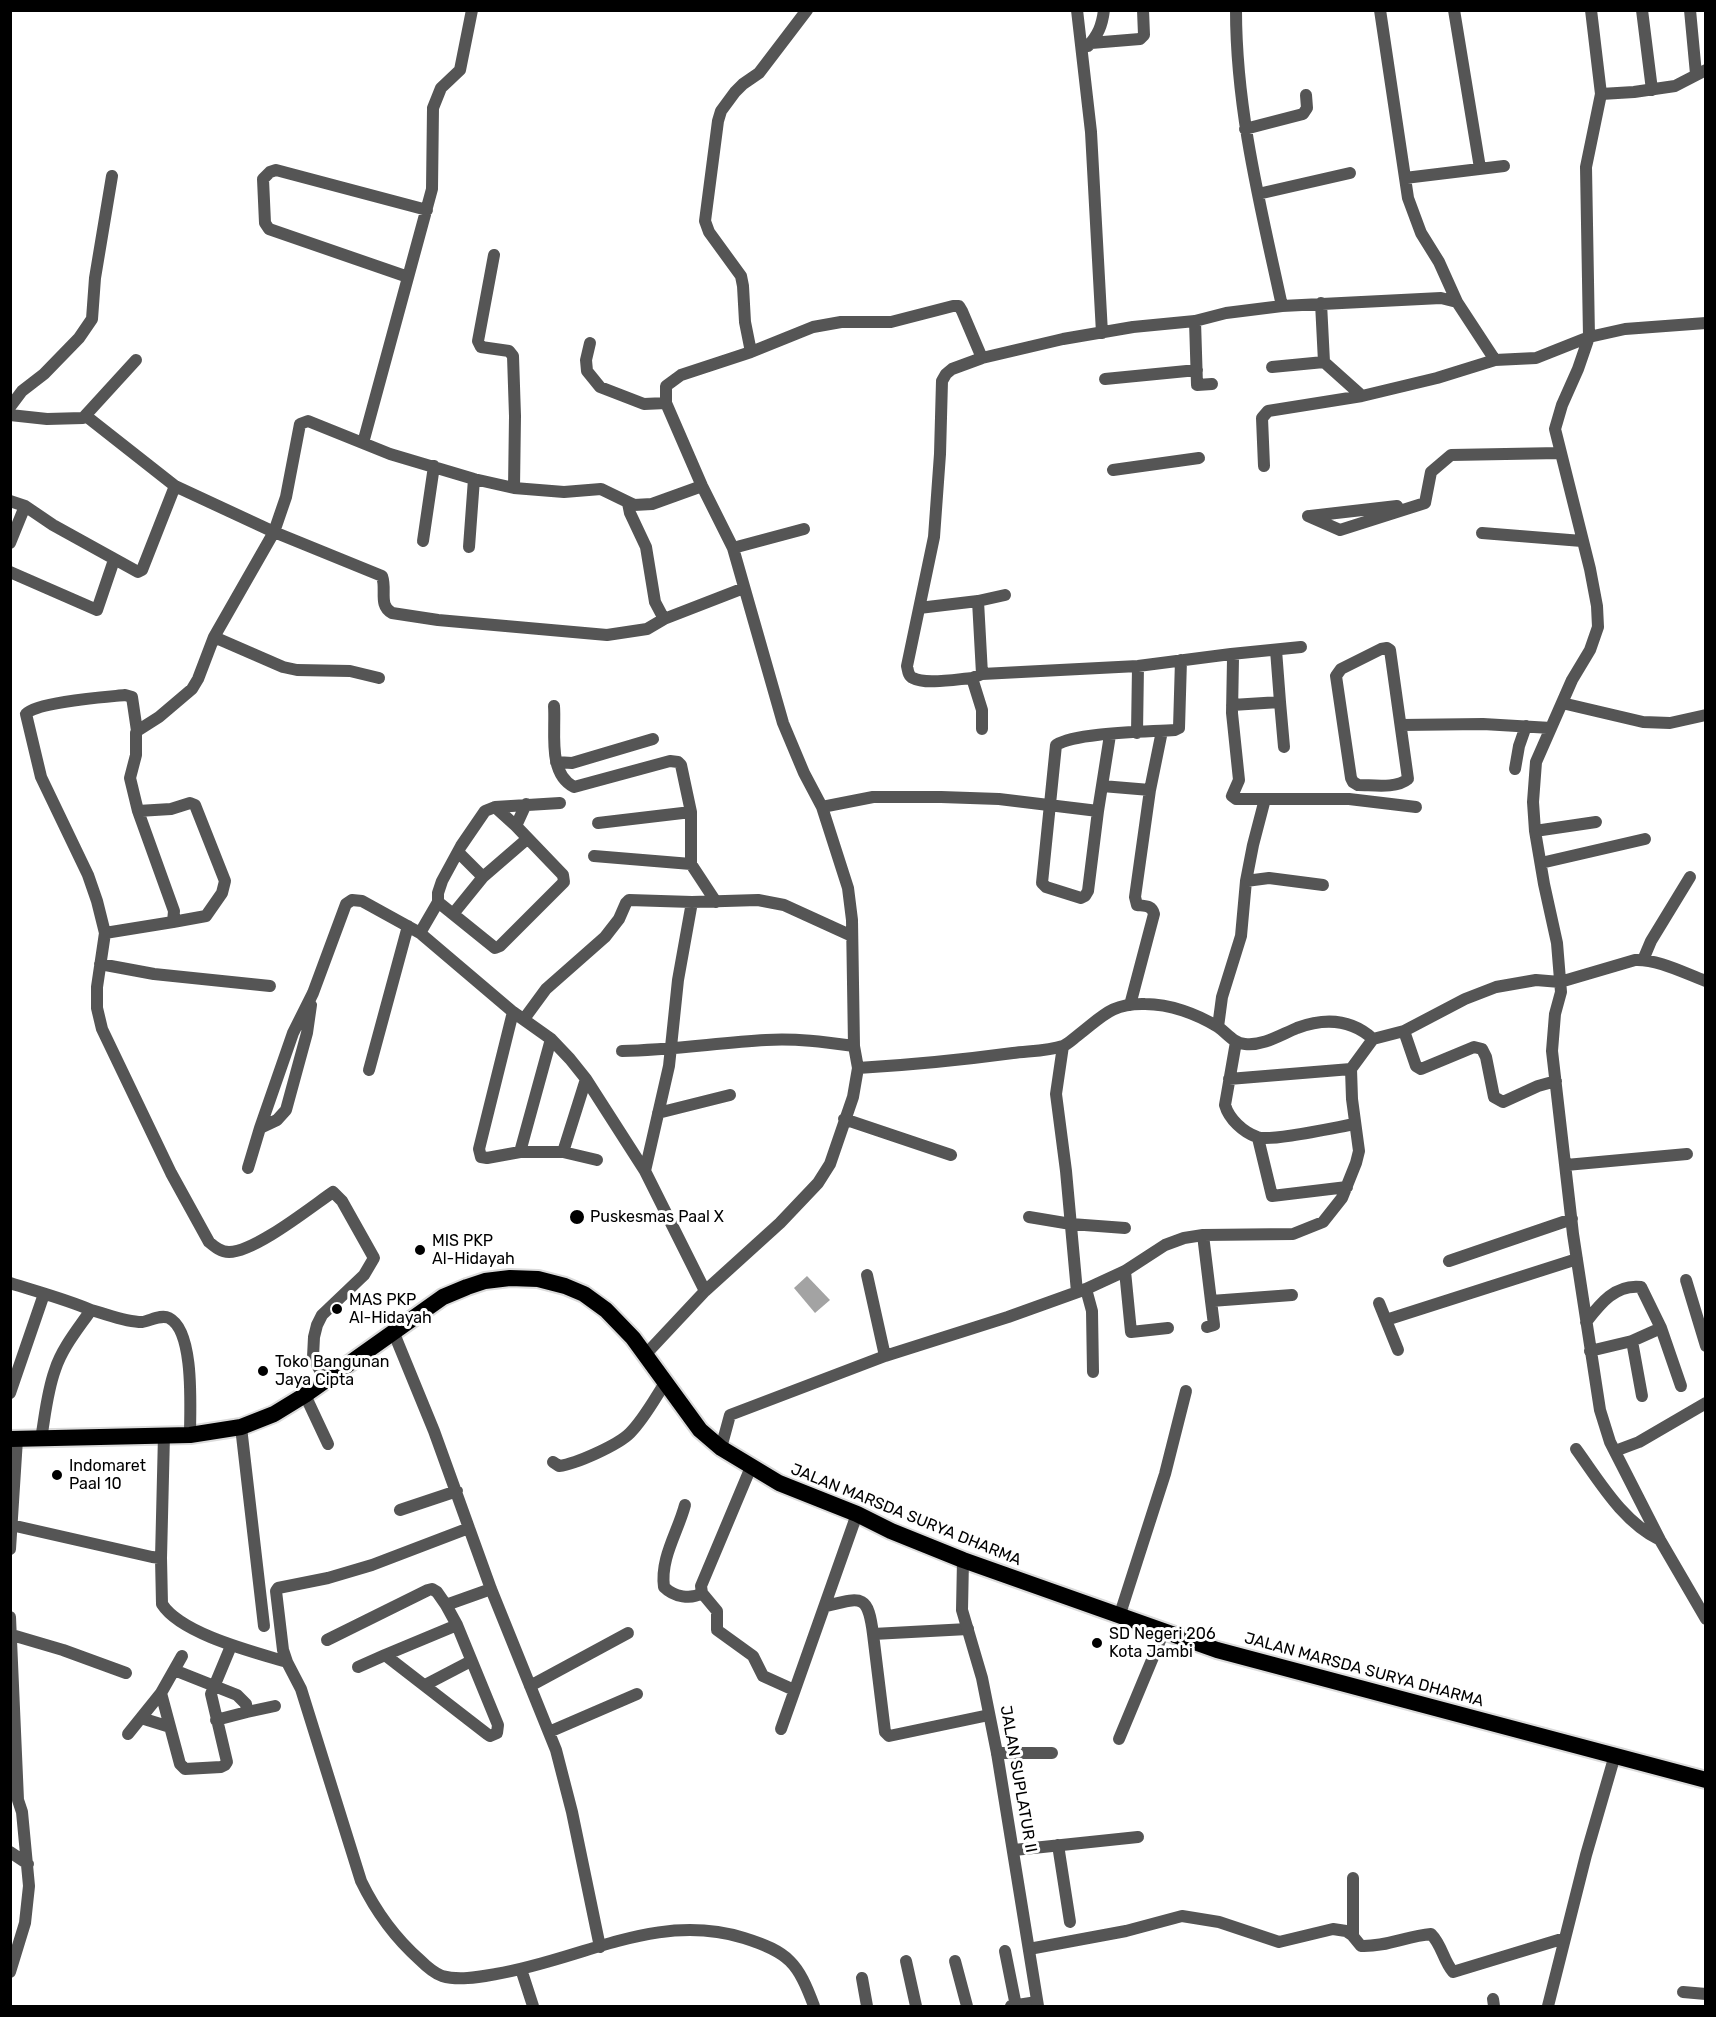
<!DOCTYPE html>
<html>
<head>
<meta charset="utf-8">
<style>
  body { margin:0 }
  #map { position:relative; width:1716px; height:2017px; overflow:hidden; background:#fff; font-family:Rubik,sans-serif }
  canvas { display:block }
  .frame { position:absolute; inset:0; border:12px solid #000; pointer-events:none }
</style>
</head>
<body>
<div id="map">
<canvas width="1716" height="2017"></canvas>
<div class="frame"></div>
</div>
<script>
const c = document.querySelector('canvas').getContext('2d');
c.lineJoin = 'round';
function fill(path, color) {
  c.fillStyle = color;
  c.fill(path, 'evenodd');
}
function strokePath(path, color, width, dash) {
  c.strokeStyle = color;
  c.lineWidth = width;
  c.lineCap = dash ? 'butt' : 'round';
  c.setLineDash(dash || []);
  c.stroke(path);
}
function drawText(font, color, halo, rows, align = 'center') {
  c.font = font + ' Rubik,sans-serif';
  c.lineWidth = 6;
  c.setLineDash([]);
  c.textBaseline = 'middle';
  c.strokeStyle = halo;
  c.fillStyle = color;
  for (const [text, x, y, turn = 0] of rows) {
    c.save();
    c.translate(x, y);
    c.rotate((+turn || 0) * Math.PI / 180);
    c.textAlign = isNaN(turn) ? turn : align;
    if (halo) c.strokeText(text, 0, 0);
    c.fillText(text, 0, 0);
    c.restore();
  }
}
const water = new Path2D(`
  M807 1276 830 1300 815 1313 794 1288Z`);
const minor = new Path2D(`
  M1077 10 1091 132 1102 333
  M1236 10C1236 111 1261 208 1282 306
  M1380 10 1408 198 1421 233 1439 262 1457 302
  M1454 10 1480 168
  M1591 10 1601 94
  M1642 10 1652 90
  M1690 10 1696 74
  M1091 43 1140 39 1144 35 1143 10
  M1088 46C1098 35 1102 26 1104 10
  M1706 70 1675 86 1634 92 1601 94 1586 167 1589 337 1578 369 1562 405 1555 429 1590 569 1597 606 1598 627 1590 650 1572 680 1536 762 1533 802 1535 831 1544 884 1557 943 1561 992 1555 1014 1552 1051 1573 1234 1600 1410 1610 1442 1660 1540 1706 1619
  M1245 129 1303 114 1307 108 1306 95
  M1405 178 1504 166
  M1258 194 1350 173
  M494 255 478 341 481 347 509 351 513 356 515 416 514 488
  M408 277 269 229 265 223 263 179 270 172 276 170 427 210
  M1321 303 1324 362 1362 396
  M1195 321 1197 385 1212 384
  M590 343 586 360 587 371 600 387 644 404 666 403
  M751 352 745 322 743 286 741 276 709 232 705 221 718 121 721 111 735 92 743 84 759 73 807 10
  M1272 367 1324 362
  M1105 379 1197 370
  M10 407 22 391 44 374 79 338 92 319 95 278 112 176
  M10 415 47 419 83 418 136 360
  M86 416 175 486 274 532 382 576C387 590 378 605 392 613L438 620 607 635 647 629 664 619 744 588
  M363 443 432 189 433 108 441 88 460 70 472 10
  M1264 466 1262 418 1268 411 1362 396 1437 378 1495 360
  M1113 470 1199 458
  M10 501 25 506 53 525 138 572 142 570 175 486
  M628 503 630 513 646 547 655 602 664 619
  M1425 503 1431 472 1451 455 1560 453
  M1308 516 1340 530 1425 503
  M1310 516 1397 506
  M1482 533 1582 541
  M423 541 434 466
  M10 543 25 506
  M469 547 474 479
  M733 548 804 529
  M10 572 97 610 114 560
  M978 601 982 674 972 678 982 710V729
  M919 608 978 601 1005 595
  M214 637 283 667 297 670 350 671 379 678
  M1387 648 1390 650 1408 779C1396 789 1373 785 1358 785L1353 782 1351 778 1336 676 1341 669 1381 649Z
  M1231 654 1301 647
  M982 674 1138 666 1231 654 1233 659 1232 713 1239 780 1232 796 1236 799H1349L1416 807
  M972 678C958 679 925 685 913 678 908 676 908 670 907 666L934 537 940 454 942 381 946 374 952 369 982 358 1063 339 1133 327 1195 321 1226 313 1282 306 1441 298 1457 302 1495 360 1536 358 1589 337 1625 329 1706 323
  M1280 702 1284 747
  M1562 703 1643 722 1670 723 1706 715
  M1232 705 1280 702 1276 650
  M554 706C556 731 547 773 574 787L670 761 678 762 681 765 691 812V864
  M1401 725 1483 724 1551 728
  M137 731 132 697 125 695C106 697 37 702 26 714L41 777 88 875 97 901 105 933 97 987V1008L102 1029 171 1173 209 1242C215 1247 221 1252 229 1252 255 1252 311 1207 333 1192L342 1201 374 1258 364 1275 322 1315 317 1325 314 1337 313 1357 325 1380
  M1137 733 1138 666
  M1110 735 1098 811 1088 891 1085 896 1081 898 1046 887 1042 883 1056 745C1077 732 1147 732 1175 730L1179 728 1181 660
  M556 762 572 763 653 739
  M1515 769 1519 746 1526 726
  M1102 786 1150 790 1135 897 1137 905C1145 906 1152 905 1154 914L1130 1005
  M1150 790 1162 731
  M495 807 516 826
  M822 807 873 797H941L999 799 1098 811
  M138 811 171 809 190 803 195 805 225 881 222 893 206 916 173 922
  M598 823 691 812
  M1535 831 1596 822
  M459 853 483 877
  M594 856 691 864 716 902
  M1541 863 1645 839
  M1246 881 1269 878 1323 885
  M438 902 495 948 500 946 564 882 563 875 516 826 526 804
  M453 914 483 877 527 839
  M105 933 173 922 174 911 138 811 130 778 136 755V733L137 731 159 717 192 689 198 679 214 637 274 532 286 497 300 424 308 421 390 454 474 479 514 488 564 492 601 489 634 505 652 504 702 486
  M420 933 438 902V893L442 881 461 846 485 811 495 807 560 803
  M1643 960 1651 941 1690 877
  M100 964 154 974 270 986
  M513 1012 479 1149 481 1157 487 1158 520 1152
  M524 1019 546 989 605 937 619 919 626 903 629 900 692 902
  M1218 1027 1222 997 1241 936 1246 881 1253 845 1265 799
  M1404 1031 1416 1066 1421 1069 1474 1047 1482 1049 1486 1057 1494 1097 1503 1102 1538 1086 1556 1081
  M551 1039 520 1152H563L597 1160
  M1373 1039 1404 1031 1465 999 1496 987 1536 980 1560 982 1635 960C1658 959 1684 973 1706 981
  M1236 1042 1225 1105C1229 1119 1243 1132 1257 1137 1269 1142 1337 1127 1355 1124
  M1063 1046 1056 1094 1066 1171 1077 1292
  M622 1051C670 1050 717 1043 766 1040 795 1038 825 1042 854 1046
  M369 1070 408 926
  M1229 1079 1351 1069
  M658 1113 730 1095
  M844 1119 951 1155
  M260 1128 277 1120 286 1110 307 1033 311 1005
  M1258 1138 1272 1196 1347 1187
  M563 1152 586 1079
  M1566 1165 1687 1154
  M248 1168 260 1128 293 1033 313 993 346 904 352 900 362 901 420 933 513 1012 551 1039 570 1059 586 1079 645 1171 705 1291
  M645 1171 669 1066 678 980 692 902 758 900 784 905 852 936
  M1029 1217 1071 1224 1125 1228
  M1203 1235 1211 1301 1292 1295
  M1449 1261 1572 1219
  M1125 1271 1131 1332 1168 1328
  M867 1275 885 1356
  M1686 1280 1706 1346
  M10 1283C38 1292 65 1299 91 1310
  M1086 1289 1092 1311 1093 1372
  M1379 1303 1398 1350
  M1386 1320 1577 1259
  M1586 1322C1600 1304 1615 1284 1641 1287L1661 1328 1681 1386
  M1207 1327 1214 1325 1211 1301
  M393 1331 434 1431 491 1589 556 1750 572 1812 600 1947
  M1632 1341 1642 1396
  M1590 1351 1632 1341 1661 1328
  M645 1355 705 1291 780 1223 818 1183 830 1164 853 1097 858 1068 854 1046 852 920 848 888 822 807 804 773 783 723 733 548 702 486 666 403V386L681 375 751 352 813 327 841 322H891L953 306H959L962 311 982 358
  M10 1393 44 1294
  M305 1395 328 1444
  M241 1427 264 1626
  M164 1435 161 1558 162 1604C181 1634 254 1652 287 1662
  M41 1439C45 1416 47 1392 55 1370 62 1348 78 1329 91 1310 107 1314 125 1322 142 1322 150 1321 161 1314 169 1318 195 1331 190 1409 190 1435
  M721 1448 730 1415 885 1356 1008 1317 1086 1289 1125 1271 1165 1245 1184 1238 1203 1235 1293 1234 1323 1222 1342 1198 1356 1163 1359 1151 1352 1099 1351 1069 1373 1039C1351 1019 1324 1018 1297 1028 1280 1035 1263 1046 1245 1044 1233 1043 1227 1033 1218 1027 1197 1014 1170 1004 1145 1004 1111 1003 1102 1017 1077 1036 1073 1039 1068 1044 1063 1046 1048 1051 1028 1051 1013 1053 961 1060 910 1065 858 1068
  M1576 1449C1600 1482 1622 1521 1660 1540
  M1615 1451 1639 1442 1706 1403
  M553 1462 559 1466C576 1464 618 1445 630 1433 644 1419 654 1400 665 1383
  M751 1467 701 1586 702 1593 717 1611V1630L753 1656 763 1676 794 1690
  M685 1505C678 1532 660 1558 664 1587 674 1597 691 1600 702 1593
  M400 1510 457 1491
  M11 1525 152 1557 161 1558
  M469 1528 372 1565 328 1578 278 1588 276 1591 283 1650 287 1662 301 1689 361 1881C376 1912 394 1937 420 1960 426 1966 434 1973 442 1976 459 1981 479 1977 496 1974 582 1960 656 1911 744 1938 789 1952 798 1963 814 2006
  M10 1549 17 1439
  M826 1606C862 1597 868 1594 873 1634
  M1120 1614 1165 1474 1186 1391
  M10 1617 18 1800 22 1812 29 1886 25 1923 10 1972
  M968 1629 873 1634 885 1732 889 1736 989 1715
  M12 1635 63 1650 126 1673
  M327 1640 428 1590 432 1589 437 1592 446 1605
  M385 1655 457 1625
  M182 1656 161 1693 180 1764 185 1769 221 1767 225 1765 227 1762 211 1694 231 1646
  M358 1667 385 1655 487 1734 490 1736 497 1733 498 1725 457 1625 446 1605 491 1589
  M174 1670 237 1695 246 1704 247 1712 216 1720
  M425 1685 471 1661
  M530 1686 628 1633
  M247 1712 275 1706
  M141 1718 170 1727
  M781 1729 857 1514
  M549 1732 637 1694
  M128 1734 161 1693
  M1119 1739 1164 1631
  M997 1753H1052
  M1058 1845 1070 1922
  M1014 1850 1138 1837
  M10 1852 28 1864
  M1353 1878V1936
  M1029 1949 1126 1931 1182 1916 1219 1922 1279 1942 1333 1929 1346 1931 1352 1935 1361 1946C1386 1947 1407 1936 1431 1934 1442 1945 1443 1960 1453 1972L1565 1938
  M1005 1951 1016 2006
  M906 1961 916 2006
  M955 1961 967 2006
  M521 1969 533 2006
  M862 1978 867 2006
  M1683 1992 1706 1994
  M1493 1999 1494 2006
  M1011 2006 1037 2002
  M1548 2006 1586 1855 1615 1755`);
const tertiary = new Path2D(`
  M963 1560 962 1610 982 1678 997 1753 1038 2006`);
const trunk = new Path2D(`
  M10 1439 190 1435 241 1427 274 1414 305 1395 443 1297 467 1287 485 1281 510 1278 538 1279 565 1286 584 1294 606 1310 633 1338 700 1430 721 1448 779 1483 857 1514 891 1531 963 1560 1217 1650 1706 1780`);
const markers = [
  [577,1217,8,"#000"],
  [420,1250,6,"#000"],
  [337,1309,6,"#000"],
  [263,1371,6,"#000"],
  [57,1475,6,"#000"],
  [1097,1643,6,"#000"]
];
const poiNames = [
  ["Puskesmas Paal X",590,1217],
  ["MIS PKP",432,1241],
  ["Al-Hidayah",432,1259],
  ["MAS PKP",349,1300],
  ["Al-Hidayah",349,1318],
  ["Toko Bangunan",275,1362],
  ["Jaya Cipta",275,1380],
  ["Indomaret",69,1466],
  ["Paal 10",69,1484],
  ["SD Negeri 206",1109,1634],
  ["Kota Jambi",1109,1652]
];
const streetNames = [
  ["JALAN MARSDA SURYA DHARMA",906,1515,22],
  ["JALAN MARSDA SURYA DHARMA",1364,1670,15],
  ["JALAN SUPLATUR II",1018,1779,80]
];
fill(water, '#a3a3a3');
strokePath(trunk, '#dbdbdb', 20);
strokePath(minor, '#555', 12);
strokePath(tertiary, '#555', 12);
strokePath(trunk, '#000', 16);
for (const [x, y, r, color] of markers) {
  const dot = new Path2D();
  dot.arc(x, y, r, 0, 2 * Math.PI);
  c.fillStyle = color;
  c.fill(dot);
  strokePath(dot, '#fff', 2);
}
drawText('16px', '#000', '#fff', poiNames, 'left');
drawText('16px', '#000', '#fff', streetNames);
</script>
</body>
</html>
